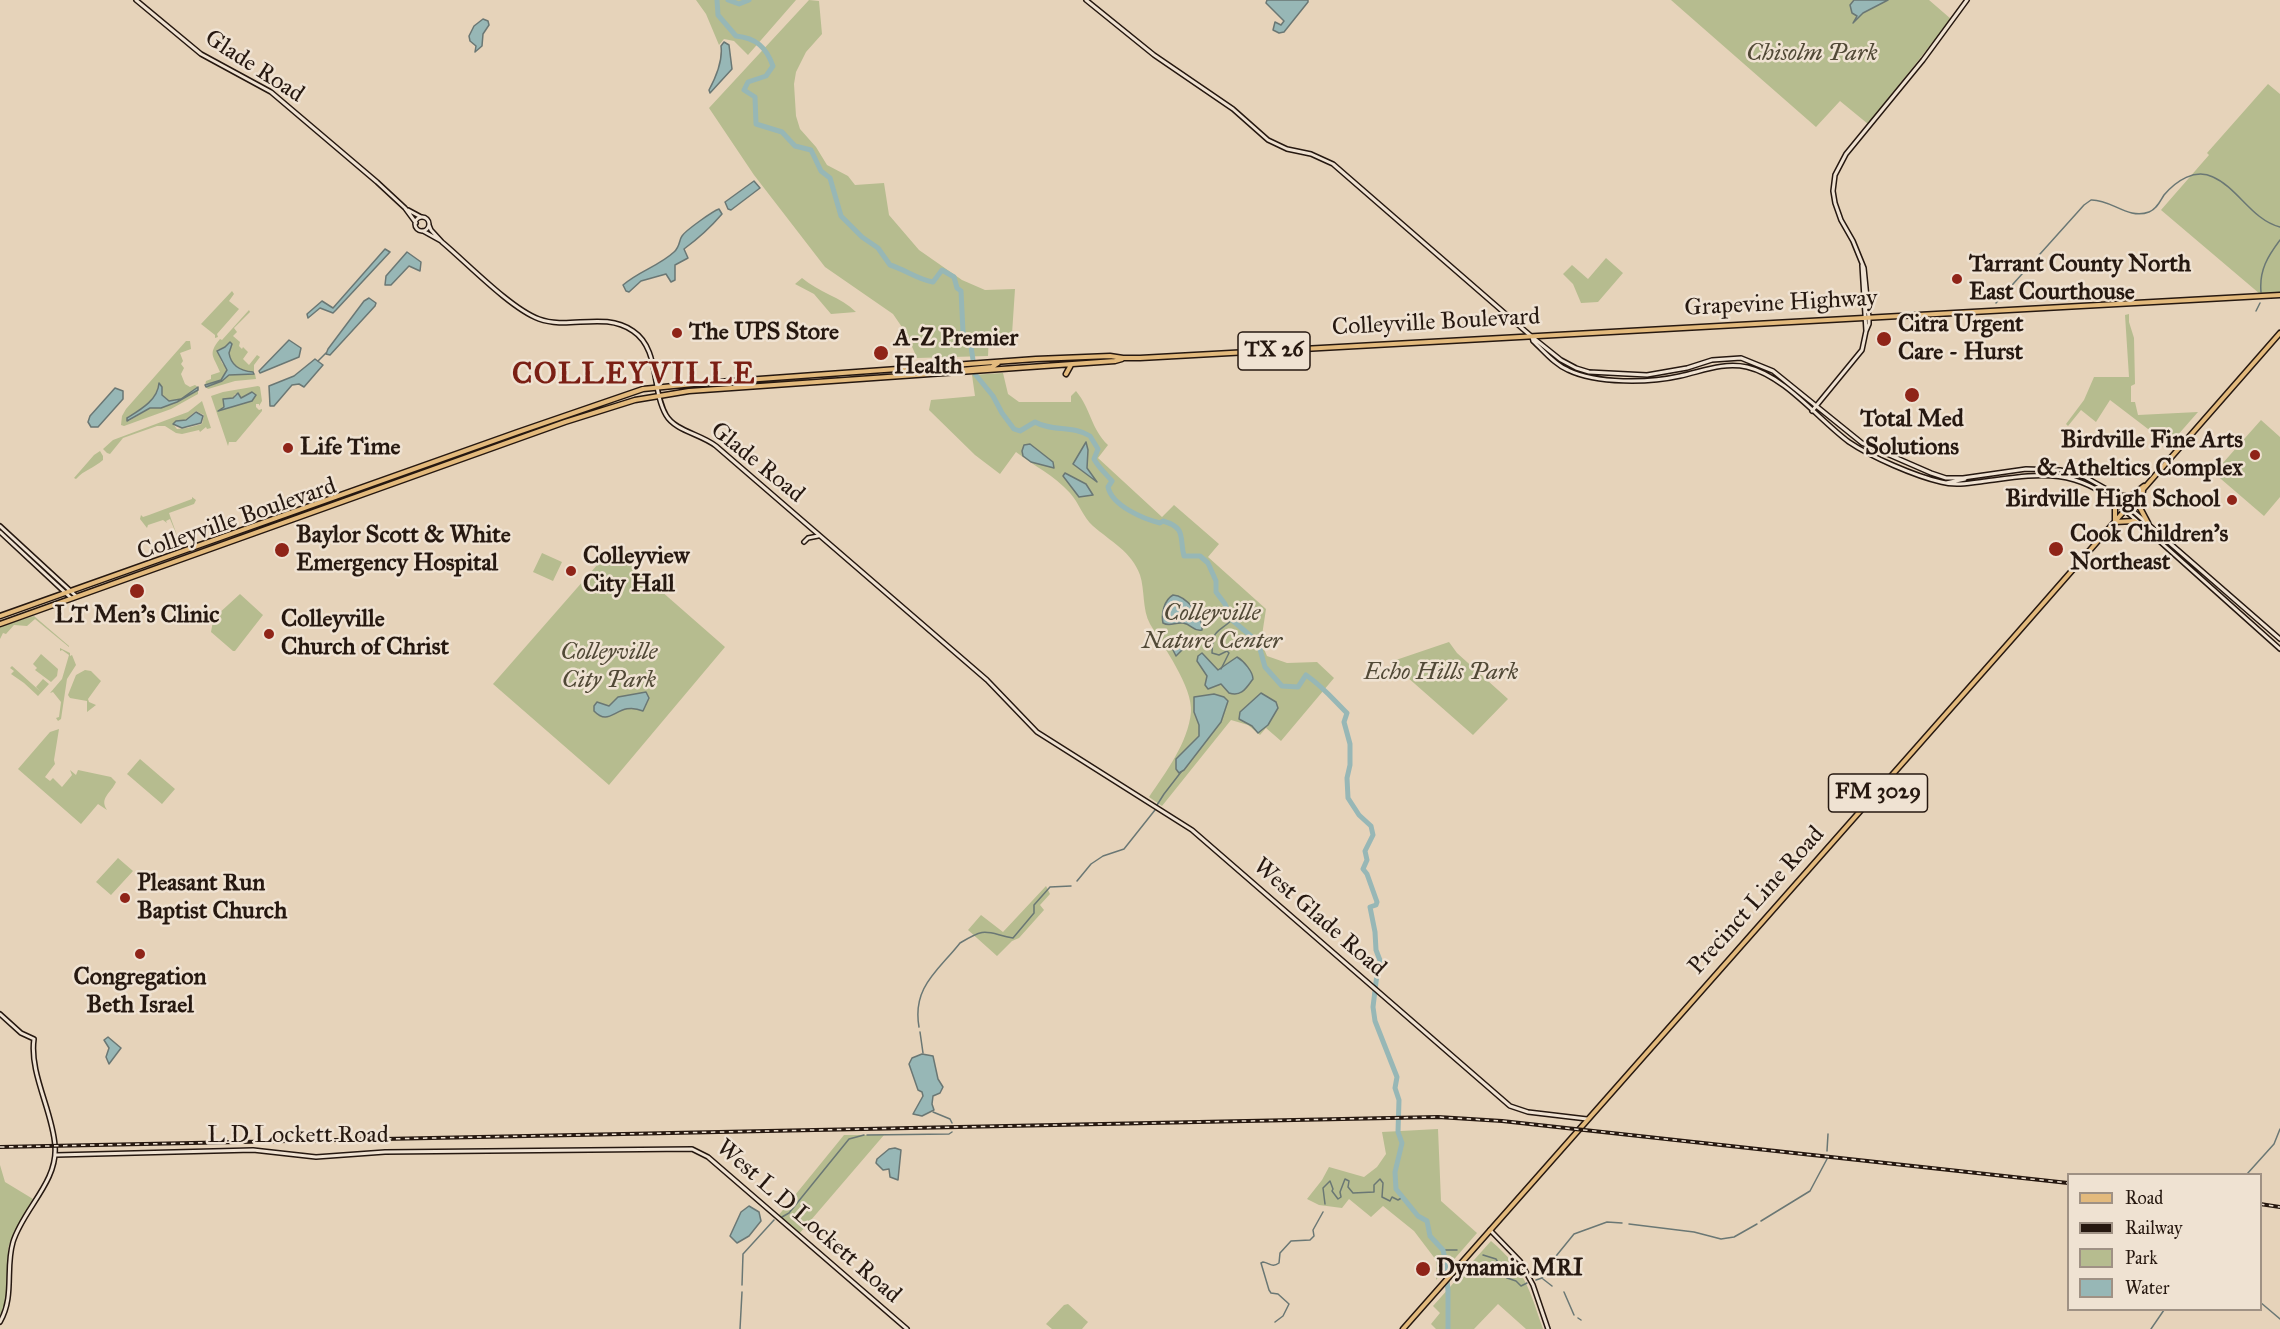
<!DOCTYPE html>
<html>
<head>
<meta charset="utf-8">
<style>
  body { margin:0 }
  #map { position:relative; width:2280px; height:1329px; overflow:hidden; background:#e6d3ba; font-family:"IM FELL Great Primer",serif }
  canvas { display:block }
  .legend { position:absolute; left:2067px; top:1173px; width:195px; height:138px; box-sizing:border-box; background:#efe2d2; border:2px solid #9f9184; margin:0; padding:8px 10px; list-style:none; font-size:18px; color:#261810 }
  .legend li { display:flex; align-items:center; gap:12px; height:30px }
  .legend b { width:30px; border:2px solid #9f9184 }
</style>
</head>
<body>
<div id="map">
<canvas width="2280" height="1329"></canvas>
<ul class="legend">
<li><b style="height:8px;background:#e3ba7d"></b>Road</li>
<li><b style="height:8px;background:#261810"></b>Railway</li>
<li><b style="height:16px;background:#b6bc8f"></b>Park</li>
<li><b style="height:16px;background:#97b7b6"></b>Water</li>
</ul>
</div>
<script>
const c = document.querySelector('canvas').getContext('2d');
c.lineJoin = 'round';
function fill(path, color) {
  c.fillStyle = color;
  c.fill(path, 'evenodd');
}
function strokePath(path, color, width, dash) {
  c.strokeStyle = color;
  c.lineWidth = width;
  c.lineCap = dash ? 'butt' : 'round';
  c.setLineDash(dash || []);
  c.stroke(path);
}
function drawText(font, color, halo, rows, align = 'center') {
  c.font = font + ' "IM FELL Great Primer",serif';
  c.lineWidth = 5;
  c.setLineDash([]);
  c.textBaseline = 'middle';
  c.strokeStyle = halo;
  c.fillStyle = color;
  for (const [text, x, y, turn = 0] of rows) {
    c.save();
    c.translate(x, y);
    c.rotate((+turn || 0) * Math.PI / 180);
    c.textAlign = isNaN(turn) ? turn : align;
    if (halo) c.strokeText(text, 0, 0);
    c.fillText(text, 0, 0);
    c.restore();
  }
}
const green = new Path2D(`
  M696 0H796L748 55 734 41 724 39 719 45 706 14Z
  M809 0 819 1 822 34 806 52 796 72 794 84 796 116 800 129 816 147 827 165 848 176 855 185 884 183 889 215 919 250 962 280 985 290 1015 289 1012 334H989L988 356 917 358 906 333 893 314 825 267 754 175 709 108Z
  M1671 0H1929L1951 19 1868 124 1840 101 1816 127Z
  M2268 84 2280 94V293L2260 294 2161 210 2209 155 2207 153Z
  M1606 258 1623 273 1598 302 1581 303 1573 284 1563 274 1572 265 1588 279Z
  M802 278C818 292 841 297 856 312L831 314 814 294 795 284Z
  M232 291 234 294 229 301 239 309 217 334 218 337 215 338V335L201 324Z
  M249 310 250 312 234 328 237 332 233 336 240 342 239 346 242 349 243 347 248 352 243 359 249 365 257 355 260 357 254 365V372C242 372 231 366 229 353L232 344 230 342 225 347 217 350 222 363 228 369 221 380 213 383 222 381 231 374H255L256 379 235 381 208 389 206 387 213 384 205 385 206 381 211 379V375L220 372C214 356 207 355 220 339L222 340Z
  M2129 314V322L2134 338 2135 384 2131 386V402H2135L2138 415 2198 412 2169 445 2110 400 2096 422 2081 410 2068 426 2066 424 2084 400 2094 377H2129L2125 315Z
  M186 341H190L191 349 180 353 183 361 181 364 184 368 181 374 185 384 190 387 195 385 198 387 181 399 169 401 162 395V387L159 384C157 400 140 410 127 418L129 421 150 408H161L177 402 198 390V394L171 409 124 426 121 425 122 416 126 409Z
  M1003 373 1008 394 1019 402H1071V396L1076 391C1091 409 1091 429 1108 445L1098 458 1162 517 1174 505 1219 544 1208 557 1266 609 1261 642 1267 656 1287 663 1317 662 1334 678 1281 741 1266 728 1260 735 1248 725 1231 720 1162 806 1149 797C1166 772 1188 743 1191 712 1193 687 1163 646 1150 624 1142 609 1145 590 1140 575 1132 552 1110 541 1093 526 1083 517 1079 503 1070 493 1054 475 1034 466 1016 452L1000 474 975 455 929 410 931 400 975 396 972 375Z
  M258 386 260 387 262 401 259 406V404H256V407L259 410 262 409V411L236 442H229L228 446 211 396 223 392ZM252 392V401L219 410 224 407 223 399 233 398 235 394H239L241 398Z
  M202 401 211 428 207 429 206 427 200 432 199 430 182 434 176 433 165 426H157L123 438 110 454 107 453 103 449 113 440 188 412ZM196 411 204 415 202 424 187 428 177 429 173 424 176 421 185 420Z
  M2261 420 2280 437V497L2264 516 2214 473Z
  M100 451 103 456V460C94 468 84 470 76 479L74 478 94 455Z
  M192 497 196 500 194 504 169 513 179 541 176 540 178 538 170 519 166 521 167 523 163 520 148 525 147 528 140 519 141 515 143 517 149 515 192 499Z
  M612 548 725 647 609 785 493 684Z
  M542 553 562 562 553 581 533 572Z
  M240 594 263 615 235 651H233L211 632 213 621 217 615Z
  M34 616 69 646V647L35 619 27 626 14 625 6 634 3 633 0 639V628L3 626H0Z
  M1449 642 1457 653 1508 699 1473 735 1390 662Z
  M60 648 70 653V656L72 655 76 665 67 679 61 719 58 721 56 718 59 717 61 702 53 692 50 693 62 679 69 655 62 650 60 651Z
  M41 654 58 669 57 676 51 682 35 670 37 668 33 664Z
  M12 666 41 692 36 687 43 679 49 684 38 696 24 683 11 674 14 671 10 668Z
  M85 670 91 671 101 681 88 699 89 702 96 705 87 712V701L70 698 68 695 76 675Z
  M59 729 54 760 55 764 45 777 50 781 53 778 62 787 72 775 70 770 76 775 78 770 111 777 116 782C111 793 99 798 107 810L98 804 81 824 18 769 50 732Z
  M140 759 175 789 162 804 127 774Z
  M118 858 133 871 111 895 96 882Z
  M1046 886 1050 894 1040 905 1044 910 1019 938 1012 941 997 956 968 930 981 915 1003 932Z
  M1438 1129 1441 1201 1477 1233 1436 1280V1260L1414 1231 1383 1206 1371 1217 1349 1199 1342 1208 1319 1205 1307 1199 1322 1180 1329 1167 1364 1177 1377 1167 1386 1154 1382 1132Z
  M844 1135H884L799 1234 778 1216Z
  M0 1165 5 1182 33 1199 14 1232 8 1248 9 1272 6 1304 0 1316Z
  M1491 1241C1525 1270 1529 1288 1543 1329H1526L1498 1304 1474 1329H1436L1431 1324 1440 1313 1433 1306Z
  M1068 1304 1088 1322 1082 1329H1052L1046 1324 1064 1305Z`);
const water = new Path2D(`
  M1267 0H1308V2L1284 32 1279 33 1273 30 1275 22 1281 25 1284 21 1266 3Z
  M1854 0H1888L1863 13 1853 23 1857 16 1852 13 1850 5Z
  M483 19 488 21 489 25 483 34 482 46 475 52 476 46 470 41 469 36 474 26Z
  M724 42 729 45 732 69 710 93 709 90C716 77 723 61 721 46Z
  M754 181 760 188 731 210 728 209 725 202Z
  M719 209 722 214C710 228 699 238 684 249L688 258 675 265V280L671 282 666 274 641 281 629 292 626 291 623 285C639 271 659 266 674 252 680 247 679 240 682 236 686 230 713 211 719 209Z
  M385 249 390 252 336 310 333 313 320 308 308 318 307 314 322 301 333 308Z
  M407 252 421 262 420 271 409 266 391 285H385L386 276Z
  M369 298 376 303 375 306 330 355 326 354 328 349 364 301Z
  M289 340 301 348 299 357 260 373 259 371Z
  M230 342 232 344 229 353C231 366 241 371 253 372L254 374 229 375 222 381 206 387 205 385 221 380 227 370 217 351 225 347Z
  M315 359 323 365 304 387 299 384 292 385 274 406H270L269 386 294 376Z
  M159 383 162 387V395L169 401 181 399 198 387V390L177 402 161 408H150L127 421V418C140 410 158 400 159 383Z
  M115 388 123 391V399L98 427H91L88 422 90 416Z
  M252 392 256 395 252 401 218 411 224 407 223 399 233 398 238 393 241 398Z
  M196 412 203 416 201 423 182 428 173 424 176 421 186 420Z
  M1086 442 1088 450 1087 468 1097 482 1073 464Z
  M1030 444 1053 462 1054 468 1031 462 1023 456 1022 451 1024 445Z
  M1065 473 1086 484 1093 495 1079 497 1063 476Z
  M1173 595C1187 596 1203 617 1202 630 1193 632 1192 624 1183 623 1175 622 1170 627 1163 623 1161 614 1164 600 1173 595Z
  M1179 635 1185 638 1188 644 1176 656 1171 646 1174 637Z
  M1202 653 1218 670 1237 657C1244 661 1253 672 1253 679 1246 688 1242 697 1229 693L1221 684 1208 689 1205 685 1207 676 1197 661 1198 656Z
  M646 692 649 698 643 711C617 700 611 729 594 711V706L597 702 609 706 618 697Z
  M1261 693 1276 702 1278 708 1268 725 1258 733 1252 726 1239 719 1240 712Z
  M1214 694 1224 697 1228 701 1221 722 1184 770 1179 773 1176 769V759L1199 736V725L1194 712V697Z
  M108 1037 121 1048 109 1064 106 1057 109 1048 104 1040Z
  M922 1054 933 1056 938 1079 943 1087 940 1093 933 1096 932 1104 934 1110 922 1116 913 1114 923 1096 922 1092 918 1090 909 1064 912 1058Z
  M895 1148 901 1150 898 1180 890 1177 889 1169 883 1170 876 1163 877 1159 889 1149Z
  M749 1206 759 1212 761 1221 749 1236 737 1243 730 1236 741 1212Z`);
const stream = new Path2D(`
  M2261 292C2259 270 2268 256 2280 240
  M1996 303 2084 205 2091 200C2111 199 2128 220 2149 212 2157 209 2160 201 2164 195 2176 181 2195 168 2213 177 2238 188 2252 220 2280 227
  M2256 311 2260 303
  M318 361 326 353
  M1221 669 1229 653 1227 651 1219 655 1212 653C1213 629 1215 635 1232 620
  M1157 805 1164 794 1181 772
  M1077 881 1091 864 1103 856 1124 849 1155 810
  M919 1027C912 987 938 971 960 943 987 927 984 932 1013 938L1034 913V905L1050 887 1071 886
  M920 1032 923 1053
  M933 1112 950 1119 952 1123
  M867 1135 949 1134 952 1132
  M1827 1151 1828 1134
  M2247 1174 2274 1144 2280 1129
  M1325 1204 1323 1188 1330 1181 1333 1189 1332 1191 1338 1199 1341 1197 1340 1192 1345 1179 1349 1181 1348 1187 1353 1193 1374 1192V1185L1380 1179 1383 1183 1382 1197 1390 1201 1392 1197 1398 1200 1403 1197
  M782 1217 789 1213 849 1139 864 1135
  M1761 1221 1810 1191 1827 1159
  M1629 1224 1694 1232 1721 1239 1734 1237 1757 1224
  M1443 1250H1457
  M1483 1255 1496 1259 1507 1278 1516 1281 1521 1286 1527 1283
  M1543 1279 1552 1286
  M1536 1280 1542 1278 1552 1261 1574 1234 1607 1222 1622 1223
  M742 1285 743 1254 774 1220
  M1564 1292 1574 1315
  M2260 1302 2280 1319
  M1578 1318 1581 1320
  M1275 1322 1283 1316 1289 1304 1278 1294 1271 1293 1269 1290 1261 1263 1263 1262C1270 1263 1272 1268 1279 1263L1280 1253 1291 1241 1310 1240 1314 1236 1313 1230 1323 1212
  M740 1329 742 1292
  M2151 1329 2164 1310`);
const river = new Path2D(`
  M717 0 718 15 736 36C756 38 766 47 773 66L766 76 748 82 744 90 755 97 756 124 782 132 795 146 811 150 821 171 830 178 841 216 862 237 878 248 890 265C906 270 917 279 933 282L942 270 954 277 957 288 961 291 963 332 971 346 975 374 993 396 1002 413 1014 429 1020 431 1035 422C1052 432 1073 425 1090 436L1098 449 1094 459C1099 468 1106 474 1112 481L1108 487C1112 506 1144 519 1160 523L1163 521C1187 528 1179 538 1184 556H1200L1208 563 1216 581V592L1225 604 1232 620 1258 642 1265 667 1282 686 1298 687 1306 675C1322 686 1333 699 1347 713L1344 722 1350 744V765L1347 778 1348 798 1359 815 1371 826 1373 835 1365 851 1367 860 1363 869 1367 874 1377 902 1376 905 1370 907 1375 932 1376 950 1381 963 1377 974 1373 1007 1375 1021 1397 1077 1395 1088 1399 1100 1398 1132 1402 1143 1395 1172 1396 1189 1418 1216 1427 1221 1430 1236 1443 1250 1445 1259 1448 1291V1329
  M728 0 739 4 749 0`);
const secondary = new Path2D(`
  M136 0 201 54 271 92 377 182 405 208 416 223
  M1086 0 1154 55 1233 109 1268 140 1287 149 1311 154 1333 164 1531 336 1561 360 1576 368 1589 372 1647 375 1687 368 1712 360 1741 358 1773 371 1862 443 1931 473 1946 478H1963L2026 469 2060 470 2085 477 2110 491 2280 639
  M408 210 421 217
  M415 224a7 7 0 1 1 14 0a7 7 0 1 1-14 0Z
  M429 225 431 230 442 242C466 262 511 309 539 319 569 330 604 311 633 331 660 349 651 389 666 415 675 431 701 434 716 446L987 680 1037 732 1192 830 1510 1106 1528 1112 1587 1119
  M423 231 441 241
  M1866 331 1869 324V318L1864 268 1853 241 1841 220 1835 203 1833 191 1835 175 1846 154 1923 60 1967 0
  M1532 337 1533 341C1544 351 1554 364 1568 370 1597 384 1649 383 1680 376 1703 371 1723 362 1747 367 1785 376 1818 419 1849 442 1871 457 1915 476 1941 482 1955 486 1971 483 1986 481 2039 474 2074 467 2119 505L2280 649
  M1812 411 1862 350 1866 331 1862 265
  M1946 483 1965 479
  M0 526 76 596
  M0 532 71 598
  M804 542 808 538 818 536
  M0 1014 21 1033 34 1039C29 1073 53 1112 55 1146 58 1182 23 1209 13 1242 5 1269 15 1296 0 1322
  M56 1155 253 1150 316 1157 385 1152 692 1149 708 1157 907 1329
  M1490 1230 1520 1261 1533 1285 1548 1329`);
const primary = new Path2D(`
  M951 371 992 367 998 363
  M1066 374 1071 365
  M2143 491 2139 506 2148 523
  M2117 496H2131L2144 486
  M2112 499 2115 506V522L2134 521 2137 523
  M0 616 518 432 643 389 704 383 1036 359 1110 356 1123 358H1140L2280 295
  M0 624 565 422 635 400 689 391 1115 361 1122 359
  M1403 1329C1695 996 1990 667 2280 333`);
const rail = new Path2D(`
  M0 1147 1438 1117 1502 1121 2068 1183
  M2260 1204 2280 1207`);
const markers = [
  [1957,279,6,"#8f2418"],
  [677,333,6,"#8f2418"],
  [1884,339,8,"#8f2418"],
  [881,353,8,"#8f2418"],
  [1912,395,8,"#8f2418"],
  [288,448,6,"#8f2418"],
  [2255,455,6,"#8f2418"],
  [2232,500,6,"#8f2418"],
  [2056,549,8,"#8f2418"],
  [282,550,8,"#8f2418"],
  [571,571,6,"#8f2418"],
  [137,591,8,"#8f2418"],
  [269,634,6,"#8f2418"],
  [125,898,6,"#8f2418"],
  [140,954,6,"#8f2418"],
  [1423,1269,8,"#8f2418"]
];
const shields = [
  [1274,351,72],
  [1878,793,99]
];
const shieldNames = [
  ["TX 26",1274,351],
  ["FM 3029",1878,793]
];
const parkNames = [
  ["Chisolm Park",1812,54],
  ["Colleyville",1212,614],
  ["Nature Center",1212,642],
  ["Colleyville",609,653],
  ["City Park",609,681],
  ["Echo Hills Park",1441,673]
];
const streetNames = [
  ["Glade Road",254,67,33],
  ["Grapevine Highway",1781,304,-3],
  ["Colleyville Boulevard",1436,323,-3],
  ["Glade Road",757,463,39],
  ["Colleyville Boulevard",237,520,-19],
  ["Precinct Line Road",1757,901,-48],
  ["West Glade Road",1319,918,41],
  ["L D Lockett Road",298,1136],
  ["West L D Lockett Road",808,1222,41]
];
const poiNames = [
  ["Tarrant County North",1969,265],
  ["East Courthouse",1969,293],
  ["Citra Urgent",1898,325],
  ["Care - Hurst",1898,353],
  ["The UPS Store",689,333],
  ["A-Z Premier",894,339],
  ["Health",894,367],
  ["Total Med",1912,420,"center"],
  ["Solutions",1912,448,"center"],
  ["Birdville Fine Arts",2243,441,"right"],
  ["& Atheltics Complex",2243,469,"right"],
  ["Life Time",300,448],
  ["Birdville High School",2220,500,"right"],
  ["Cook Children's",2070,535],
  ["Northeast",2070,563],
  ["Baylor Scott & White",296,536],
  ["Emergency Hospital",296,564],
  ["Colleyview",583,557],
  ["City Hall",583,585],
  ["LT Men's Clinic",137,616,"center"],
  ["Colleyville",281,620],
  ["Church of Christ",281,648],
  ["Pleasant Run",137,884],
  ["Baptist Church",137,912],
  ["Congregation",140,978,"center"],
  ["Beth Israel",140,1006,"center"],
  ["Dynamic MRI",1436,1269]
];
const districtNames = [
  ["COLLEYVILLE",634,376]
];
fill(green, '#b6bc8f');
fill(water, '#97b7b6');
strokePath(water, '#6a7774', 1.5);
strokePath(stream, '#6a7774', 1.5);
strokePath(river, '#97b7b6', 5);
strokePath(secondary, '#261810', 6);
strokePath(primary, '#261810', 7);
strokePath(secondary, '#efe2d2', 3);
strokePath(primary, '#e3ba7d', 4);
strokePath(rail, '#261810', 4);
strokePath(rail, '#efe2d2', 1.5, [4.5]);
for (const [x, y, r, color] of markers) {
  const dot = new Path2D();
  dot.arc(x, y, r, 0, 2 * Math.PI);
  c.fillStyle = color;
  c.fill(dot);
  strokePath(dot, '#efe2d2', 2);
}
for (const [x, y, w] of shields) {
  const box = new Path2D();
  box.roundRect(x - w / 2, y - 19, w, 38, 4.5);
  c.fillStyle = '#efe2d2';
  c.fill(box);
  strokePath(box, '#261810', 1.5);
}
drawText('bold 22px', '#261810', null, shieldNames);
drawText('italic 24px', '#514936', '#efe2d2', parkNames);
drawText('24px', '#261810', '#efe2d2', streetNames);
drawText('bold 24px', '#261810', '#efe2d2', poiNames, 'left');
c.letterSpacing = '1.5px';
drawText('bold 30px', '#7a1f14', '#efe2d2', districtNames);
c.letterSpacing = '0px';
</script>
</body>
</html>
